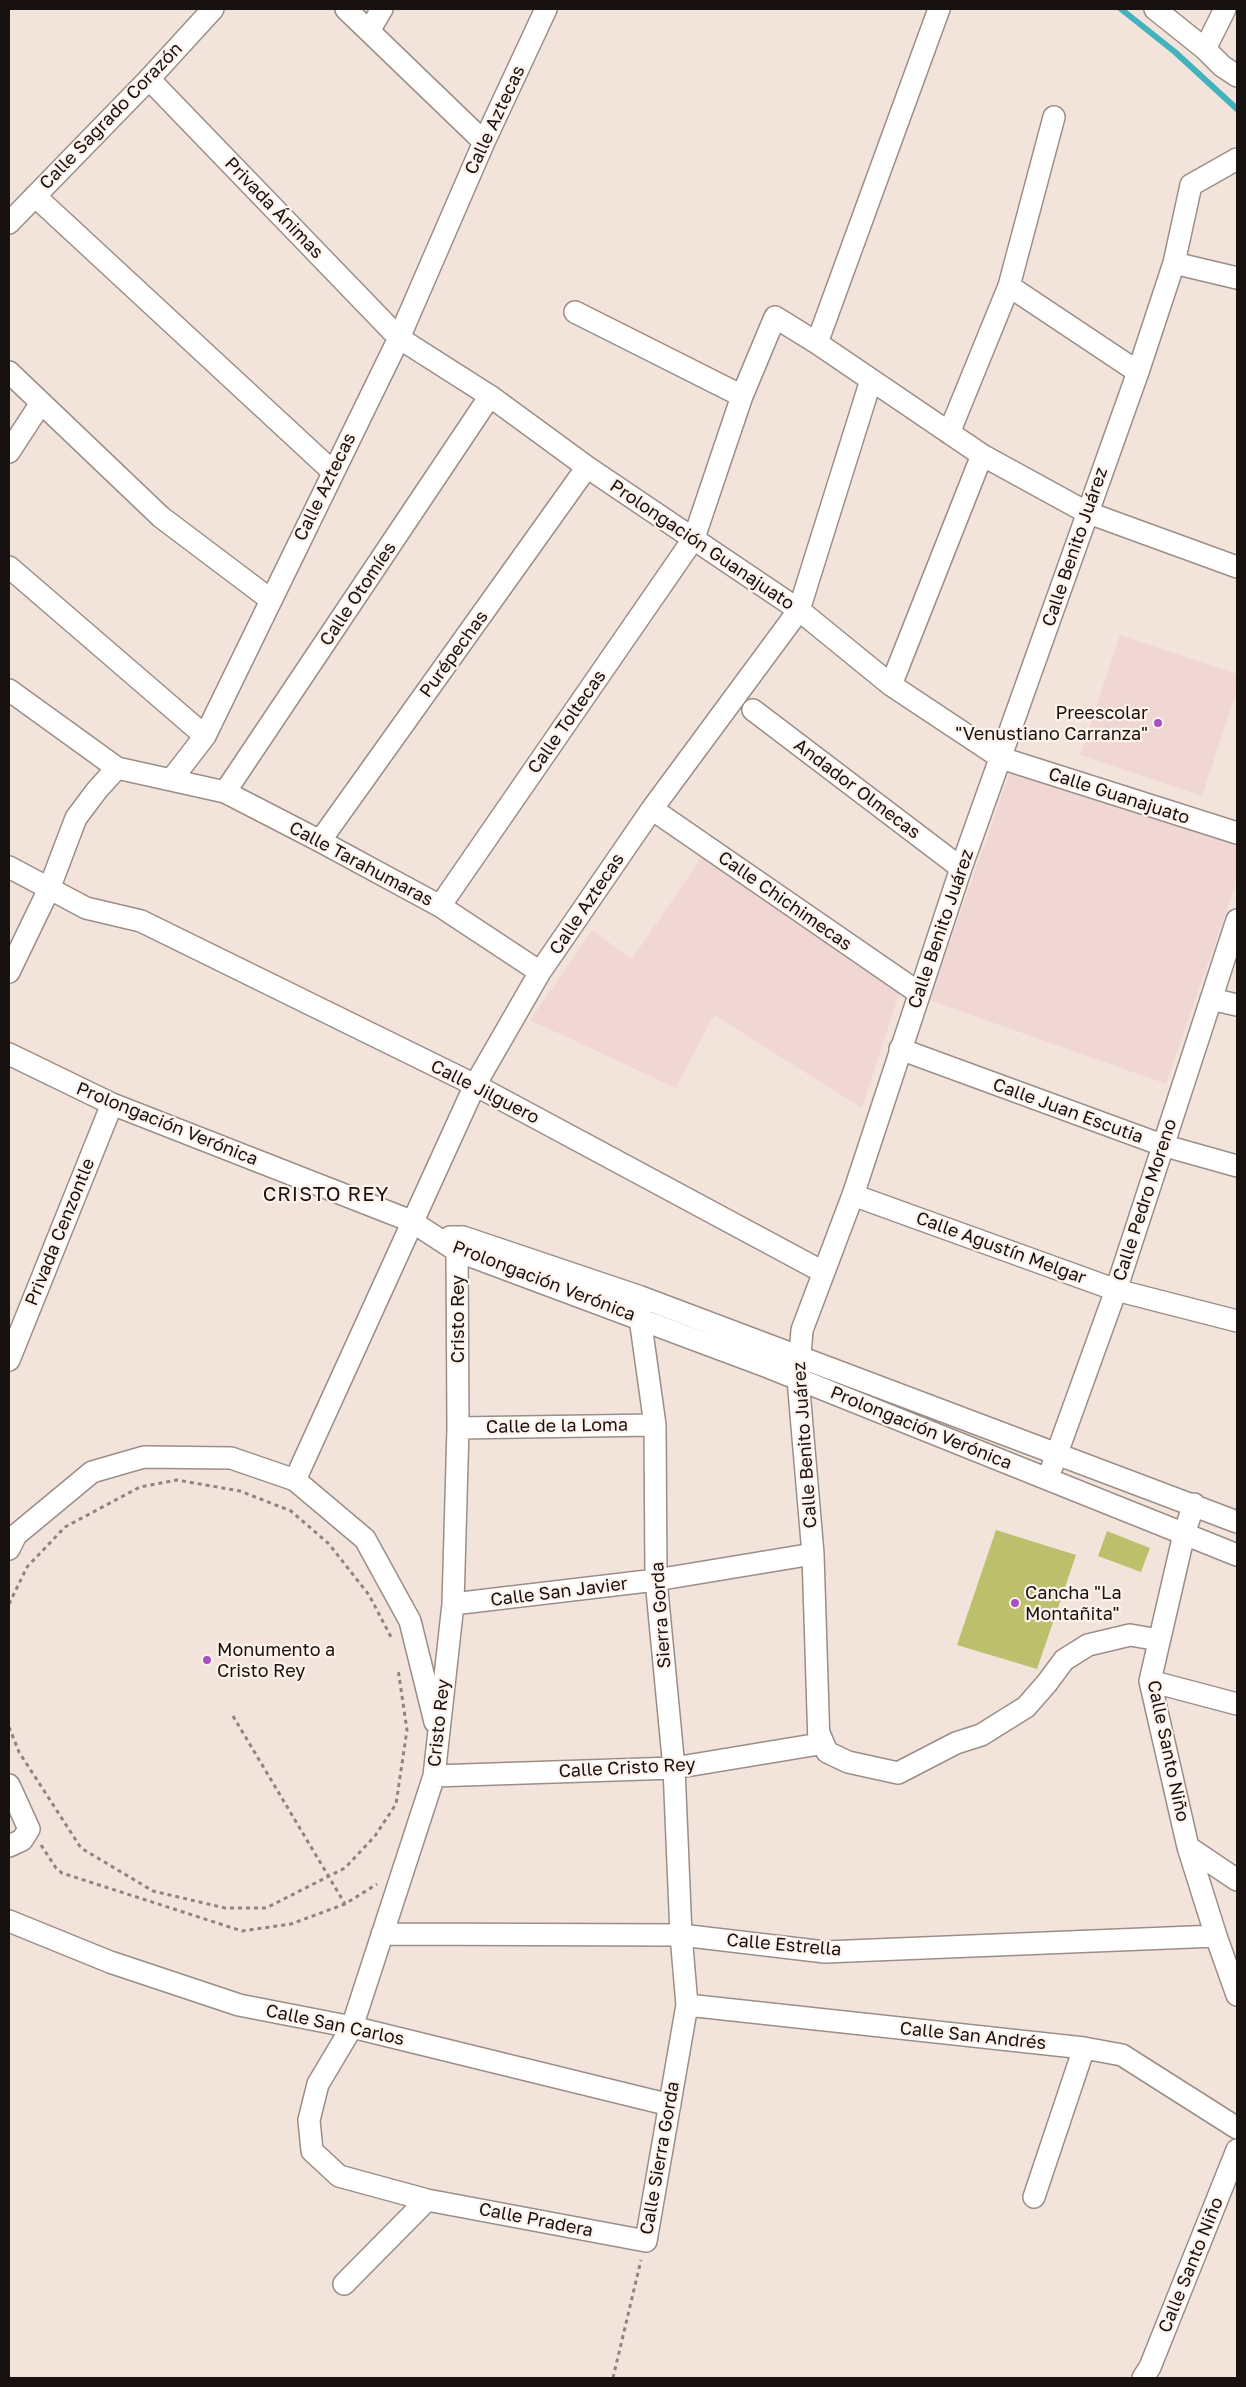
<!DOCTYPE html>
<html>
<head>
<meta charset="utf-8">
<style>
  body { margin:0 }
  #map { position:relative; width:1246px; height:2387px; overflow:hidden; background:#f3e4db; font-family:"Golos Text",sans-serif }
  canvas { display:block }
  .frame { position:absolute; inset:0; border:10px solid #17120f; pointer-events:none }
</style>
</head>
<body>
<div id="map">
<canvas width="1246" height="2387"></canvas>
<div class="frame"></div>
</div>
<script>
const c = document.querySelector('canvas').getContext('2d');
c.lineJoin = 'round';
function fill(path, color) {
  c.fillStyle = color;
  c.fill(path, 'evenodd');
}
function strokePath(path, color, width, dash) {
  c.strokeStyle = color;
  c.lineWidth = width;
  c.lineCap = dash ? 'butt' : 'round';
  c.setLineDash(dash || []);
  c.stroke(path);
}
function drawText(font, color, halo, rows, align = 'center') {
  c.font = font + ' "Golos Text",sans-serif';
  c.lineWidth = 4.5;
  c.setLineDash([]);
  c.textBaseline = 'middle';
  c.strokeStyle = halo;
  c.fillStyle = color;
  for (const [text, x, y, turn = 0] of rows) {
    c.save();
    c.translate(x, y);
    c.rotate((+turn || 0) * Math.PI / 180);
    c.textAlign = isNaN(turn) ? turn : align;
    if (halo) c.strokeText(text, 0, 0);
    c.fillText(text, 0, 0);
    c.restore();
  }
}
const education = new Path2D(`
  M1120 635 1237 674V690L1202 796 1080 755Z
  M1011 770 1237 843V880L1166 1084 929 1000Z
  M705 852 901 988 862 1108 714 1015 676 1088 530 1020 592 930 632 959Z`);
const green = new Path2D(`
  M996 1530 1076 1555 1037 1669 957 1645Z
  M1107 1531 1150 1548 1141 1572 1098 1556Z`);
const stream = new Path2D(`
  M1121 9 1175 52 1237 109`);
const path = new Path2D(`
  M9 1604 27 1567 65 1527 140 1487 177 1480 240 1491 291 1511 329 1544 369 1595 391 1637
  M233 1716 345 1904
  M9 1727 19 1752 81 1848 153 1891 225 1908H266L345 1868 375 1836 396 1804 407 1730 398 1669
  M41 1845 56 1868 62 1873 242 1931 291 1924 345 1904 377 1884
  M613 2378 641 2260`);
const street = new Path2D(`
  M346 9 484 142
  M1155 9 1205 49
  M1225 9 1205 49 1222 66 1237 76
  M369 31 382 9
  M149 79 399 338 490 396 587 467 799 610 891 685 1001 758 1237 833
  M35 196 332 471
  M9 223 149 79 213 9
  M1174 263 1237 278
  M1009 286 1138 372
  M575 312 742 396
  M817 343 939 9
  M9 372 161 517 271 600
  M949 433 1009 286 1054 117
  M9 452 41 403
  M9 567 205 736
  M891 685 982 455
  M9 690 117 768 171 780 205 736 399 338 484 142 546 9
  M753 710 961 868
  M171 780 225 792 320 841 440 906 540 972
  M225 792 490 396
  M652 809 919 993
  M320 841 587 467
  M9 867 86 908 141 921 475 1085 823 1272
  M440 906 694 538 742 396 775 317 817 343 982 455 1086 512 1237 567
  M9 972 49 889 76 818 97 790 117 768
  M1211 999 1237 1005
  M900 1049 1162 1145 1237 1166
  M9 1054 112 1104 411 1221 457 1251 768 1367 1237 1555
  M853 1195 1116 1290 1237 1321
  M450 1237H463L641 1297 1237 1522
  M463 1237 457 1251 458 1428 453 1604 434 1776 352 2027 318 2084 309 2120 312 2151 339 2176 427 2200 646 2241 687 2005 681 1935 674 1768 656 1580 655 1425 640 1318 641 1297
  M9 1360 112 1104
  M458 1428 655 1425
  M1052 1467 1116 1290 1237 920
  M295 1480 475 1085 540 972 652 809 799 610 871 380
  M1194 1504 1184 1534 1150 1681 1188 1847 1216 1936 1237 1995
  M9 1549 16 1535 92 1472 144 1457 231 1458 295 1480 365 1539 410 1621 435 1722
  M453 1604 656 1580 813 1554
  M1150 1681 1237 1704
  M819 1733 827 1752 848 1762 898 1773 956 1743 981 1735 1026 1707 1047 1683 1064 1660 1088 1645 1130 1635 1159 1640
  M434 1776 674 1768 819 1744 813 1554 798 1379 802 1330 853 1195 961 868 1138 372 1174 263 1191 185 1237 159
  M9 1785 29 1829 22 1840 9 1846
  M1188 1847 1237 1880
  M9 1921 110 1962 239 2005 352 2027 670 2105
  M382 1934 681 1935 825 1952 1216 1936
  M687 2005 1084 2048 1122 2055 1237 2128
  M1034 2197 1084 2048
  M344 2284 427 2200
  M1143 2378 1150 2367 1237 2150`);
const markers = [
  [1158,723,5,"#a551c0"],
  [1015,1603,5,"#a551c0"],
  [207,1660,5,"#a551c0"]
];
const streetNames = [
  ["Calle Sagrado Corazón",111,116,-46],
  ["Calle Aztecas",495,120,-65],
  ["Privada Ánimas",274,208,46],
  ["Calle Aztecas",325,487,-64],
  ["Prolongación Guanajuato",702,545,34],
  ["Calle Benito Juárez",1075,547,-71],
  ["Calle Otomíes",358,594,-56],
  ["Purépechas",454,654,-54],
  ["Calle Toltecas",567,722,-55],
  ["Andador Olmecas",857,789,37],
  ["Calle Guanajuato",1119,796,18],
  ["Calle Tarahumaras",361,864,28],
  ["Calle Chichimecas",785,901,35],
  ["Calle Aztecas",587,904,-56],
  ["Calle Benito Juárez",941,929,-71],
  ["Calle Jilguero",485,1092,27],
  ["Calle Juan Escutia",1068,1111,20],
  ["Prolongación Verónica",167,1124,22],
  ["Calle Pedro Moreno",1145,1200,-72],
  ["Privada Cenzontle",60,1232,-68],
  ["Calle Agustín Melgar",1001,1248,20],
  ["Prolongación Verónica",544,1281,21],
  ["Cristo Rey",458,1319,-90],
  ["Calle de la Loma",557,1426,-1],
  ["Prolongación Verónica",921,1428,22],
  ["Calle Benito Juárez",805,1445,-94],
  ["Calle San Javier",559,1592,-7],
  ["Sierra Gorda",661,1615,-94],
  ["Cristo Rey",439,1723,-84],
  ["Calle Santo Niño",1168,1751,78],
  ["Calle Cristo Rey",627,1768,-3],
  ["Calle Estrella",784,1945,5],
  ["Calle San Carlos",335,2025,12],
  ["Calle San Andrés",973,2036,6],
  ["Calle Sierra Gorda",660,2158,-80],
  ["Calle Pradera",536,2220,11],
  ["Calle Santo Niño",1191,2265,-68]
];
const poiNames = [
  ["Preescolar",1148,713,"right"],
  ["\"Venustiano Carranza\"",1148,734,"right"],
  ["Cancha \"La",1025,1593],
  ["Montañita\"",1025,1614],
  ["Monumento a",217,1650],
  ["Cristo Rey",217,1671]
];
const quarterNames = [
  ["CRISTO REY",326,1195]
];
fill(education, '#f1d7d4');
fill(green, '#bcbf6b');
strokePath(stream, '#43b2bf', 6);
strokePath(street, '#9b8e86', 24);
strokePath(path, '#8f857e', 3, [4, 4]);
strokePath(street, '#fff', 21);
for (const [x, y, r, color] of markers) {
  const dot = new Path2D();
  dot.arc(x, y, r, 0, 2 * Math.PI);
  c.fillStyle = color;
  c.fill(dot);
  strokePath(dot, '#fef2eb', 2);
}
drawText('18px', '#17120f', '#fef2eb', streetNames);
drawText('18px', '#17120f', '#fef2eb', poiNames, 'left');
c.letterSpacing = '1px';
drawText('20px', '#17120f', '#fef2eb', quarterNames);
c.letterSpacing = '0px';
</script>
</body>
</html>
